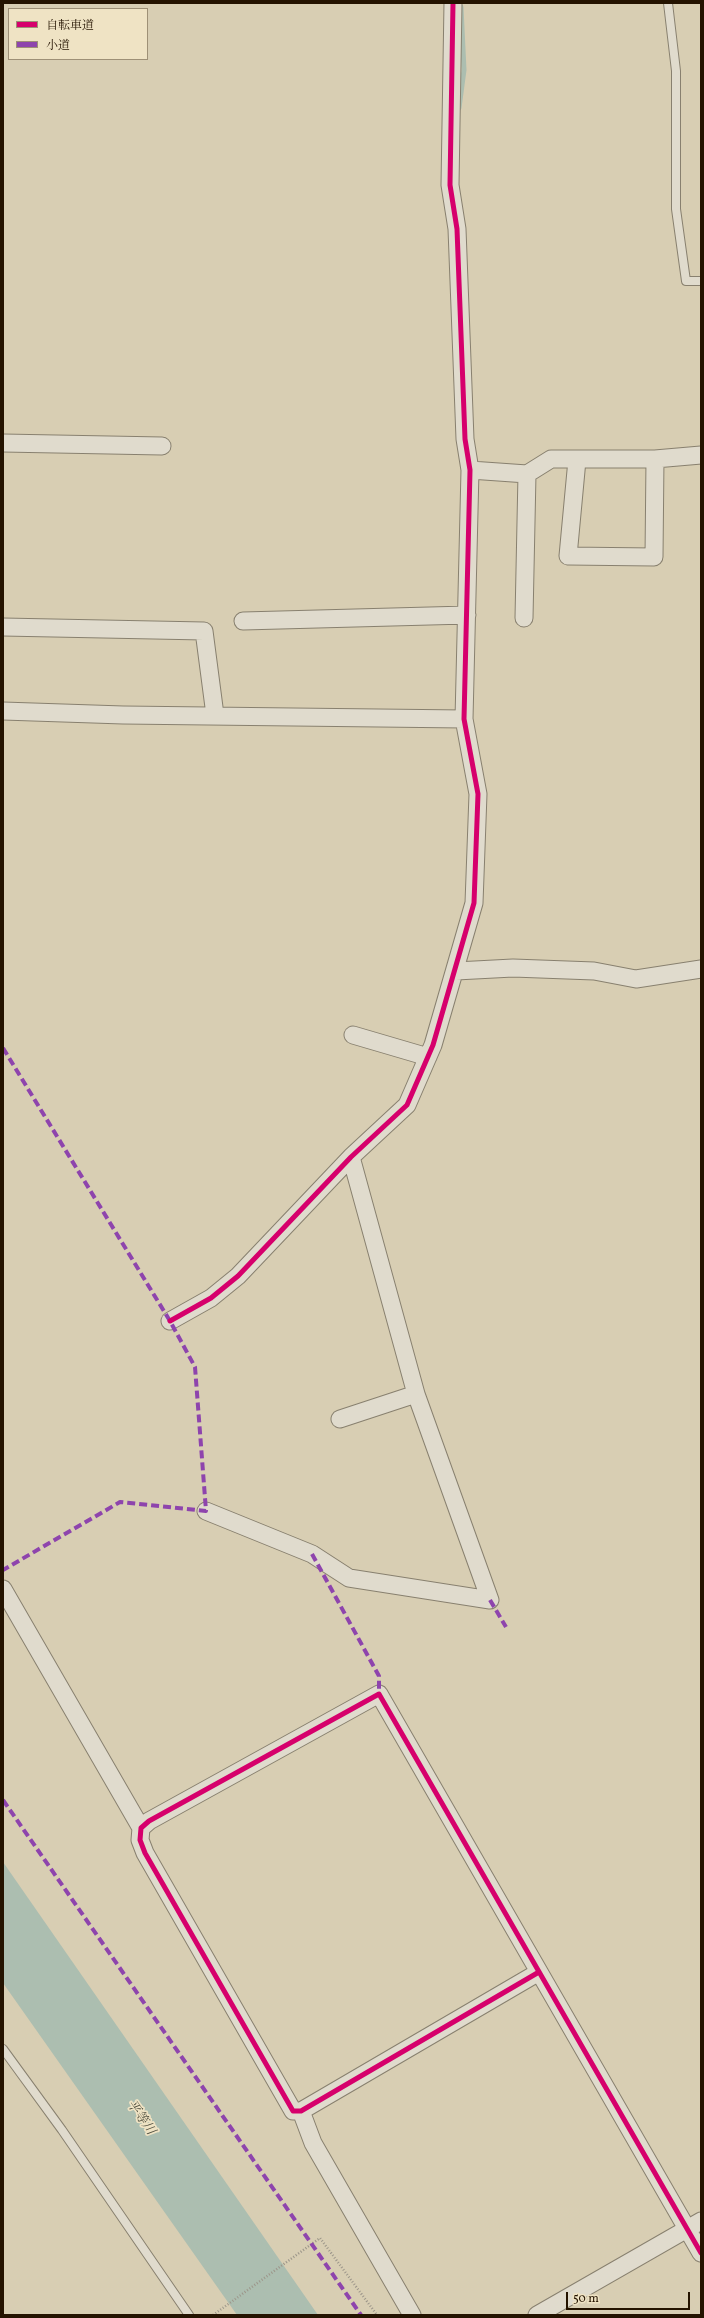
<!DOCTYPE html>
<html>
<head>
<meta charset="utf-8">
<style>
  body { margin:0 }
  #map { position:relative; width:704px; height:2318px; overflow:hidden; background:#d8ceb3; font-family:Vollkorn,"Noto Serif JP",serif }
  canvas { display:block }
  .frame { position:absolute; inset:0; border:4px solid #241300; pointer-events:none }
  .legend { position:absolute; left:8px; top:8px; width:140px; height:52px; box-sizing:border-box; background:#efe3c4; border:1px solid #9e9076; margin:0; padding:5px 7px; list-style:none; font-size:12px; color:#241300 }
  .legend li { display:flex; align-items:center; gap:8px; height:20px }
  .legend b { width:20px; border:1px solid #9e9076 }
  .scale { position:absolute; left:566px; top:2292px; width:124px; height:18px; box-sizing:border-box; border:2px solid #241300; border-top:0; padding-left:5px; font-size:12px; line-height:14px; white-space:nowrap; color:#241300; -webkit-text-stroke:3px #efe3c4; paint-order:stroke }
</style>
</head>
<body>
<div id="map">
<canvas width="704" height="2318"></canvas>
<div class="frame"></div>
<ul class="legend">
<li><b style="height:5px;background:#d6006c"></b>自転車道</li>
<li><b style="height:5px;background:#8e44ad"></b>小道</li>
</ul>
<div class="scale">50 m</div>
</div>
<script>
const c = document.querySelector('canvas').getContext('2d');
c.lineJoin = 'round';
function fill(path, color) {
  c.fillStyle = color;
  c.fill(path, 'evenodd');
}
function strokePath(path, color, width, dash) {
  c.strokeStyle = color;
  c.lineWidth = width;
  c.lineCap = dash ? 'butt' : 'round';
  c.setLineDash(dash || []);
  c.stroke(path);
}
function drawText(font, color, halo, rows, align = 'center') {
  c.font = font + ' Vollkorn,"Noto Serif JP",serif';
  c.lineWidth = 3.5;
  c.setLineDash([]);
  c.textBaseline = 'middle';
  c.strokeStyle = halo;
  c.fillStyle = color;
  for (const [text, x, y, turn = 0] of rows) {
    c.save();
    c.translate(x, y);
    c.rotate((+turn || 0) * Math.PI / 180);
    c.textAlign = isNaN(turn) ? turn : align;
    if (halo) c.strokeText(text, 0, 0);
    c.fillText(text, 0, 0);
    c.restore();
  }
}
const water = new Path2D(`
  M3 1862 318 2315H237L3 1983Z`);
const stream = new Path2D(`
  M459 108 464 70 461 7`);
const path = new Path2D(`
  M213 2315 320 2238 377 2315`);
const service = new Path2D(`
  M668 3 676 71V209L686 281H701
  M3 2049 62 2130 189 2315`);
const minor = new Path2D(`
  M3 443 162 446
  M577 460 568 556 654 557 655 459
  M470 470 527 474 551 459H655L701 455
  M524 618 527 474
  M243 621 467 615
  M3 627 204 631 215 715
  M3 711 123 715 464 719
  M456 971 513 968 594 971 636 979 701 969
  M353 1035 428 1057
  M170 1321 211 1298 238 1276 351 1157 407 1105 433 1045 474 903 478 794 464 719 470 470 465 439 457 229 450 185 453 3
  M340 1419 416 1394
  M206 1511 312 1554 349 1578 490 1600 416 1394 351 1157
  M3 1589 141 1828
  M539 1972 301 2111H293L145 1853 140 1840 141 1828 149 1821 379 1694 701 2253
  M301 2111 313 2143 412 2315
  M537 2315 701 2221`);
const quiet = new Path2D(`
  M3 1048 170 1321 195 1367 206 1511 120 1502 3 1570
  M312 1554 379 1676V1694
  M490 1600 506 1627
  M3 1800 361 2315`);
const cycleway = new Path2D(`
  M170 1321 211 1298 238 1276 351 1157 407 1105 433 1045 474 903 478 794 464 719 470 470 465 439 457 229 450 185 453 3
  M539 1972 301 2111H293L145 1853 140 1840 141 1828 149 1821 379 1694 701 2253`);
const waterNames = [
  ["平等川",140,2118,55]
];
fill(water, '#acbeb0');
strokePath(stream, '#acbeb0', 5);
strokePath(service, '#88806f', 10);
strokePath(minor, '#88806f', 19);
strokePath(path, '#9c968a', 2.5, [1, 2]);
strokePath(service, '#e0dbcd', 8);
strokePath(minor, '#e0dbcd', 17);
strokePath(quiet, '#8e44ad', 4, [8, 4]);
strokePath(cycleway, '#d6006c', 5);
drawText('italic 13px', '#4d4c3d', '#efe3c4', waterNames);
</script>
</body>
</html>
